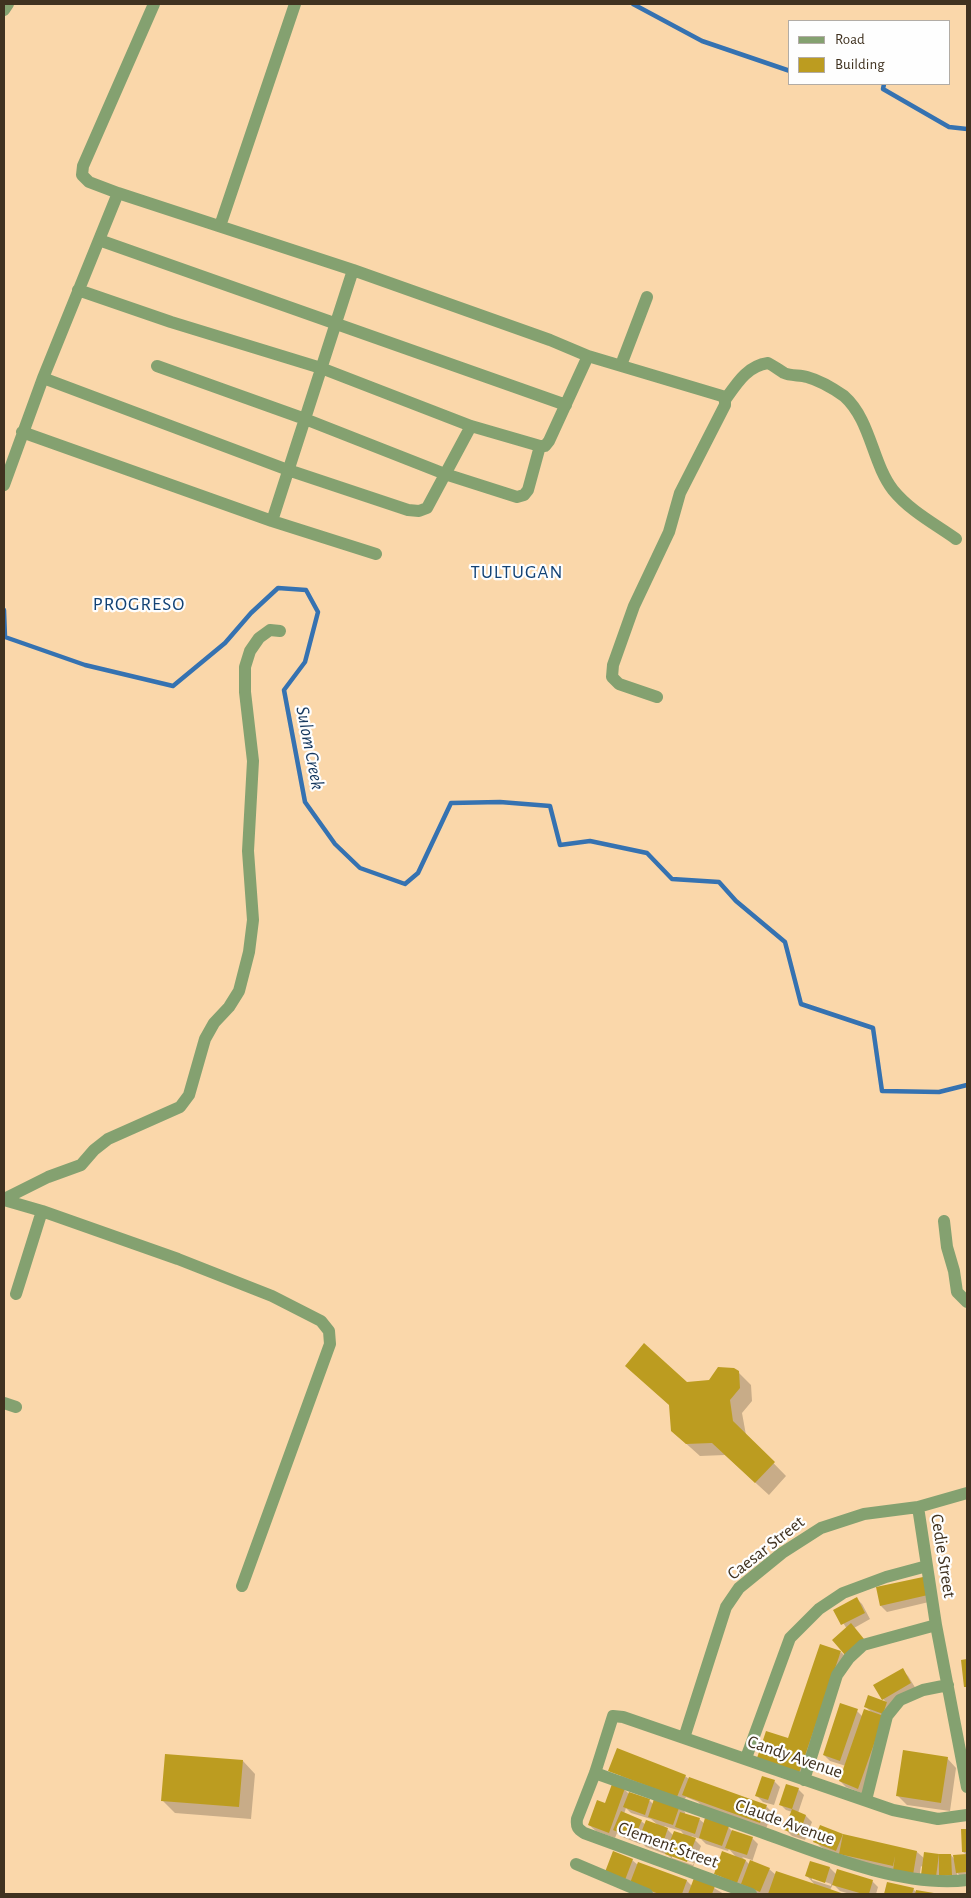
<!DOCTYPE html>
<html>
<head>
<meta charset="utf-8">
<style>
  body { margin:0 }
  #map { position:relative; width:971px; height:1898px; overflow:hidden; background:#fad7aa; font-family:"Alegreya Sans",sans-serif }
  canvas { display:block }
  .frame { position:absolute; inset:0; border:5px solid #403220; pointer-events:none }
  .legend { position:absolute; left:788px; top:20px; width:162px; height:65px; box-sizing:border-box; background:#fefefe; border:1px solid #b2aca5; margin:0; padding:6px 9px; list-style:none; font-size:15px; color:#403220 }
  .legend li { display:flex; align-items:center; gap:10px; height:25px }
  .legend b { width:25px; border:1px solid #b2aca5 }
</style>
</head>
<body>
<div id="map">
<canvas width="971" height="1898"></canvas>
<div class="frame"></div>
<ul class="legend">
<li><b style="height:6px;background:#84a170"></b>Road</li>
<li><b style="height:14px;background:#bc9c20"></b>Building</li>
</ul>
</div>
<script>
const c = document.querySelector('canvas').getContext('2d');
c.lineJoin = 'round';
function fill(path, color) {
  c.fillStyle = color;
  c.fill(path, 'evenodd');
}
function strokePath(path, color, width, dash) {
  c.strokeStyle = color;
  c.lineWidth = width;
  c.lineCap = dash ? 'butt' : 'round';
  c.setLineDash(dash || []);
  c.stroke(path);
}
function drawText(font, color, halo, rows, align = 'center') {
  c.font = font + ' "Alegreya Sans",sans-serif';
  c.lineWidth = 4.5;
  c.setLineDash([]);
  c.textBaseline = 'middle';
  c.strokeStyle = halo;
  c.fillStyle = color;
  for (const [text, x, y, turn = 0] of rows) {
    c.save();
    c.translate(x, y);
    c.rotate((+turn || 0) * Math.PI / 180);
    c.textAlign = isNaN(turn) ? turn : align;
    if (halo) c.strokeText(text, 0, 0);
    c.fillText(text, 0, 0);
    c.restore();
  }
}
const shadow = new Path2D(`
  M626 1366 686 1384 710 1381 738 1372 751 1385 752 1401 742 1413 746 1435 786 1476 769 1495 725 1455 700 1456 672 1431 671 1406Z
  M923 1578 933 1601 887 1612 881 1606 877 1588Z
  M856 1598 862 1604 870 1619 854 1628 847 1629 835 1610Z
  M841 1652 847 1658 805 1778 764 1763 789 1740Z
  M902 1670 908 1676 916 1689 889 1705 864 1794 846 1787 840 1781 846 1766 830 1761 824 1755 857 1711 863 1717 872 1713 865 1706 869 1696 887 1703 883 1699Z
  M947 1758 956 1768 950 1811 907 1805 897 1795Z
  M243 1761 255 1774 251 1819 175 1813 163 1801Z
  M616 1776H685L689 1779 766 1806 772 1812 766 1829 701 1805 698 1802 686 1797 683 1802Z
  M774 1781 780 1787 774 1805 763 1802 757 1796Z
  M624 1789 629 1794 650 1801 654 1805 679 1806 685 1812V1814L699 1819 705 1824 728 1827 732 1831 752 1838 758 1844 752 1862 769 1869 776 1875 816 1886 807 1876 811 1862 830 1868 837 1875 872 1881 878 1887 876 1894H850L840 1891 833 1884 830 1890 842 1894H759L721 1880 736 1857 729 1849 728 1851 706 1844 701 1839 691 1836 701 1846 693 1867 673 1860 668 1855 646 1847 641 1842 640 1844 620 1836 617 1833 615 1838 596 1831 589 1825 606 1805ZM626 1808 631 1813 651 1819 659 1826 646 1825 641 1821 624 1814ZM664 1826 681 1831 685 1836 673 1835ZM672 1855 694 1863 693 1865 672 1858ZM742 1857 752 1860 750 1865ZM812 1877 831 1884V1886L812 1880Z
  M798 1789 804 1795 798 1813 806 1816 812 1822 805 1840 792 1836 786 1830 792 1812 786 1810 780 1804Z
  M821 1827 843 1836 917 1852 925 1859V1854L951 1855 955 1860 967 1855 963 1852 962 1830H967V1878H963L957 1873V1881L942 1882 921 1866 919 1880 846 1860 821 1847 815 1841Z
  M632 1860 638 1865V1864L687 1881 692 1886 695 1880 714 1888 724 1894H645L612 1878Z
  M888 1884 913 1889 917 1893 933 1894H886Z`);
const stream = new Path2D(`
  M633 4 702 41 790 71
  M884 84 883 89 949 127 967 129
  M4 610 5 637 85 665 173 686 225 643 251 613 278 588 306 590 318 612 305 662 284 690 305 802 335 844 360 868 405 884 418 873 451 803 500 802 550 806 560 845 590 841 647 853 672 879 719 882 736 901 785 942 801 1004 873 1028 882 1091 939 1092 967 1085`);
const building = new Path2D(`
  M644 1343 687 1382 709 1380 718 1367 734 1368 739 1371 740 1388 730 1400 733 1421 775 1462 755 1483 712 1443 686 1444 671 1431 669 1405 625 1366Z
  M923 1577 928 1595 880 1606 876 1587Z
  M857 1597 865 1613 841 1625 833 1610Z
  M851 1623 864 1639 845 1655 832 1640Z
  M820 1644 841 1651 799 1773 757 1758 766 1731 788 1738Z
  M967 1659V1687H964L961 1660Z
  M903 1668 911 1683 882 1700 873 1685Z
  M868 1695 887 1702 883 1714 864 1707Z
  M840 1703 858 1709 840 1761 823 1755Z
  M864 1709 884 1716 858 1789 839 1781Z
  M617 1748 686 1775 677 1797 608 1771Z
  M903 1750 948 1757 941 1803 896 1796Z
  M165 1754 243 1760 239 1807 161 1801Z
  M762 1776 775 1780 768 1800 755 1796Z
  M689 1777 767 1805 760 1823 682 1795Z
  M612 1784 625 1788 609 1833 588 1825 597 1800 605 1803Z
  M786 1784 799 1788 792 1809 779 1805Z
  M629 1792 650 1799 645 1815 623 1807Z
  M655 1796 680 1805 673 1825 648 1817Z
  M792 1809 806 1815 799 1835 784 1830Z
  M621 1811 642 1820 634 1839 613 1830Z
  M680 1812 700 1818 695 1834 675 1827Z
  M705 1818 729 1826 722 1846 699 1838Z
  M646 1820 668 1828 661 1849 638 1841Z
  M820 1825 843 1834 836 1851 813 1842Z
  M961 1829H967V1852H962Z
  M732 1830 753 1837 747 1855 725 1848Z
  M674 1831 696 1838 687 1862 665 1854Z
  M843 1834 917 1851 913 1875 893 1871 895 1856 893 1866 839 1854Z
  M613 1851 633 1859 625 1880 605 1872Z
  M722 1851 746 1860 737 1883 714 1874Z
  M924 1852 939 1854 936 1877 921 1875Z
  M939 1854H951L952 1875 939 1876Z
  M967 1854V1872L956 1873 953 1855Z
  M750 1860 770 1868 760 1892 741 1884Z
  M810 1861 830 1867 825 1883 805 1876Z
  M638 1862 687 1880 682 1894H659L630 1883Z
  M837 1869 873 1880 869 1894H863L832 1885Z
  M776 1871 827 1888 844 1894H768Z
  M694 1878 715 1886 712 1894H688Z
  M887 1882 914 1888 912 1894H884Z
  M916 1890 934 1893V1894H915Z`);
const street = new Path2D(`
  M4 10 8 4
  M220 226 295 4
  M99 240 566 405
  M78 290 171 322 321 368 471 426 540 446H545L549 441 588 356 550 340 353 270 118 193 89 182 82 175 83 166 154 4
  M588 356 722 396 725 400V405L680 493 669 532 634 606 613 665 612 677 619 684 657 697
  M621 365 647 297
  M157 366 305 419 445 474 517 497 524 495 528 490 540 446
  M43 378 288 470 408 510 419 511 427 508 471 426
  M725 400C737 383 747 366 768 363 774 366 779 370 784 373 790 376 800 375 807 377 818 380 834 389 844 396 871 420 872 463 893 490 910 511 935 524 956 539
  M22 432 272 521 376 554
  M4 485 43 378 118 193
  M272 521 353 270
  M4 1199 48 1177 81 1165 94 1150 108 1139 180 1107 189 1095 205 1039 214 1023 229 1007 239 991 249 952 253 920 248 851 253 761 245 692V667L250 651 259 638 270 630 280 631
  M4 1200 42 1211 178 1259 272 1296 321 1321 329 1331 330 1344 242 1586
  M944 1221 947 1247 954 1271 957 1292 967 1302
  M16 1294 42 1211
  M4 1403 16 1407
  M918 1507 936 1625 967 1787
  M684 1738 726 1607 739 1588 782 1553 821 1528 864 1514 918 1507 967 1493
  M746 1758 790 1638 819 1609 843 1593 886 1577 927 1566
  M595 1773C650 1793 705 1812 761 1832 821 1854 903 1888 967 1880
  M804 1780 837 1675 849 1658 863 1645 936 1625
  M866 1800 887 1716 900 1700 923 1690 948 1685
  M576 1864 647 1894
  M751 1894 584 1833C578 1829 576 1827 577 1819L595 1773 613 1716 623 1717 893 1810 938 1819 967 1815`);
const streetNames = [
  ["Caesar Street",766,1548,-38],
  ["Cedie Street",943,1556,81],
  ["Candy Avenue",795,1757,19],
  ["Claude Avenue",785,1822,20],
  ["Clement Street",668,1845,20]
];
const neighbourhoodNames = [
  ["TULTUGAN",517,572],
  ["PROGRESO",139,604]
];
const waterNames = [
  ["Sulom Creek",310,748,79]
];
fill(shadow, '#0003');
strokePath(stream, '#3572b1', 4.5);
fill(building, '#bc9c20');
strokePath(street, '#84a170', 12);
drawText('18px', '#403220', '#fefefe', streetNames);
c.letterSpacing = '1px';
drawText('19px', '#124275', '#fefefe', neighbourhoodNames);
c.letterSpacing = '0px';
drawText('italic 19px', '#14375e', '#fefefe', waterNames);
</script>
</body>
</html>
